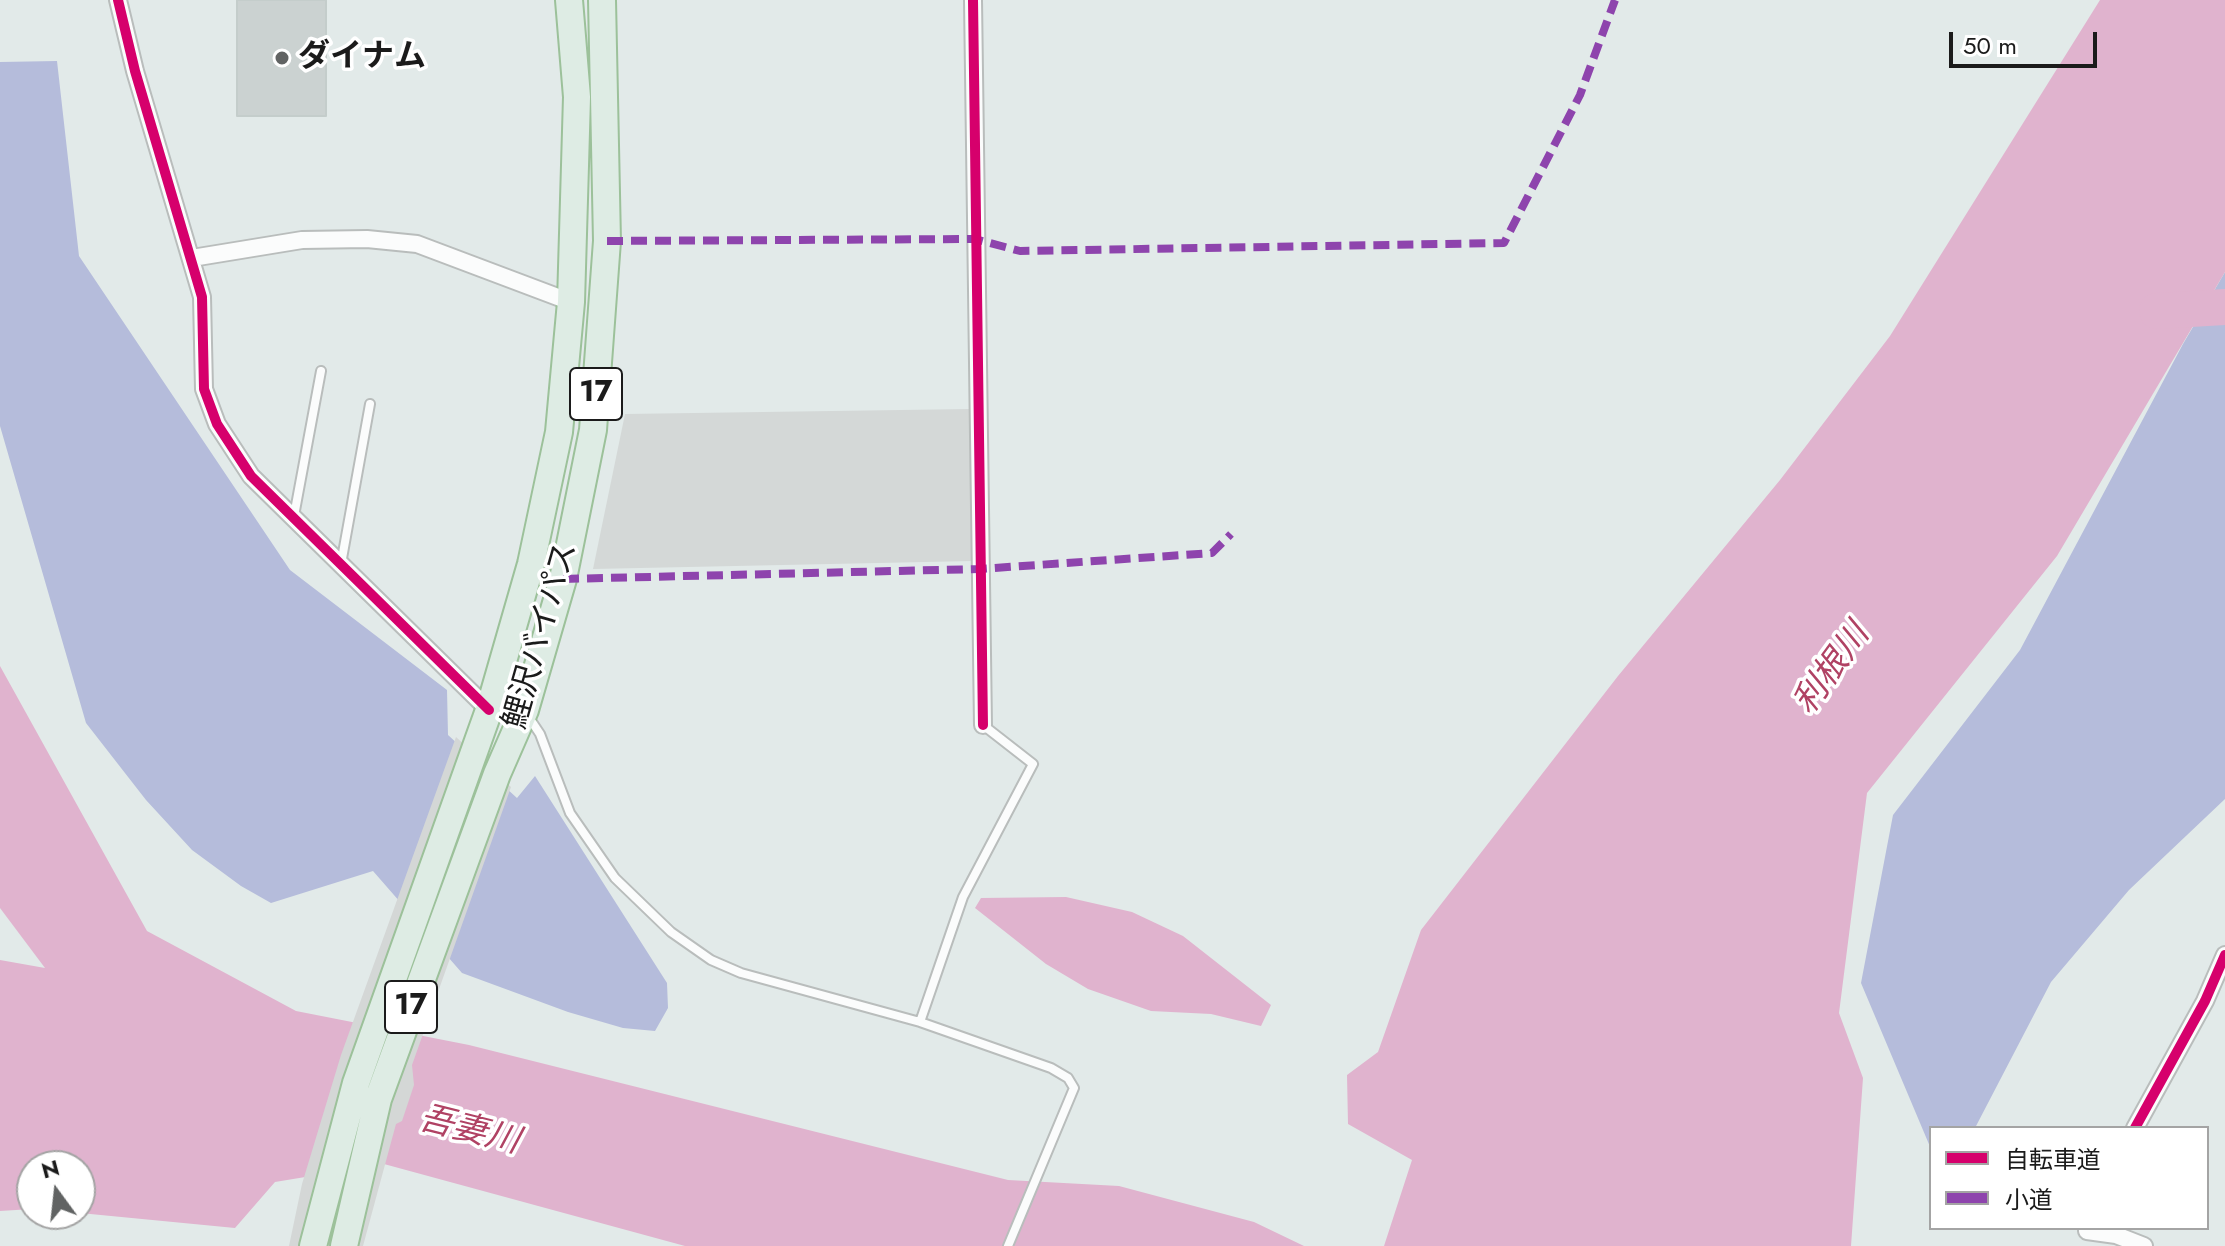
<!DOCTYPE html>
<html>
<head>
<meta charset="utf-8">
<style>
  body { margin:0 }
  #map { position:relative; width:2225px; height:1246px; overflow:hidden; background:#e2eae9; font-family:Jost,"Noto Sans JP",sans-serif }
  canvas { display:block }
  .legend { position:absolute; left:1929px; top:1126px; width:280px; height:104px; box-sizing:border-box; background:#fff; border:2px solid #a4a4a4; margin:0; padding:10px 14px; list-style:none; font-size:24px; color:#1b1b1b }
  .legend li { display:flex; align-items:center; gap:16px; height:40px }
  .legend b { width:40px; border:2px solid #a4a4a4 }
  .north { position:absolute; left:16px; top:1150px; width:80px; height:80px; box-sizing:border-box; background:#fff; border:2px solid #a4a4a4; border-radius:50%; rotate:345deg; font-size:22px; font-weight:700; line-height:32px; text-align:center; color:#1b1b1b }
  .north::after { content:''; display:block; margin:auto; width:28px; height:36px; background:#616363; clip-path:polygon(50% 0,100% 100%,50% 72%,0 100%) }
  .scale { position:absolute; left:1949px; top:32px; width:148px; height:36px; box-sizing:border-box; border:4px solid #1b1b1b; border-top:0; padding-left:10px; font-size:24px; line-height:28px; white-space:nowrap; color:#1b1b1b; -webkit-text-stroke:6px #fff; paint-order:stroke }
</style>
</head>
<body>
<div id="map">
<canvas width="2225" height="1246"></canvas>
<ul class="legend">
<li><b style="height:10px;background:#d6006c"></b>自転車道</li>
<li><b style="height:10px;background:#8e44ad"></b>小道</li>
</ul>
<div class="north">N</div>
<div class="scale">50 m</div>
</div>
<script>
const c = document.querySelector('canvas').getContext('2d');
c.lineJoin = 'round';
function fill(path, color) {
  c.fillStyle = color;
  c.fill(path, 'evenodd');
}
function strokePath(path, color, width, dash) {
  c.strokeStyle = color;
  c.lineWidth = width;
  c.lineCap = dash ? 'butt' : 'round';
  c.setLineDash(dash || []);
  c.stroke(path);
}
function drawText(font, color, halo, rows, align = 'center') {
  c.font = font + ' Jost,"Noto Sans JP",sans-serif';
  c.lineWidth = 7;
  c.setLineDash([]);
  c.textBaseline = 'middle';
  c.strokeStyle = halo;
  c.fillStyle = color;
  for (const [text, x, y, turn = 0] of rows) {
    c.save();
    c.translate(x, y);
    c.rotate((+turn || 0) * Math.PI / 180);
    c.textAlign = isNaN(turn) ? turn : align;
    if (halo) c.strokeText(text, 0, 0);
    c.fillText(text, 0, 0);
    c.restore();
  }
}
const religious = new Path2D(`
  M970 409 973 561 593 569 625 414Z`);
const forest = new Path2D(`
  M57 61 79 256 290 570 447 690 448 735 517 798 535 776 667 983 668 1008 655 1031 623 1028 568 1012 462 973 373 871 271 903 241 886 192 850 146 800 86 723 0 426V62Z
  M2225 272V799L2129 890 2051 982 1975 1128H1931V1149L1861 983 1893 815 2020 650 2183 344Z`);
const water = new Path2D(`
  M2100 0H2225V272L2057 556 1867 793 1839 1013 1863 1078 1851 1246H1384L1412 1160 1348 1124 1347 1075 1378 1052 1421 930 1618 676 1780 480 1890 336Z
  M0 666 147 931 296 1011 469 1045 1008 1180 1119 1186 1254 1222 1304 1246H685L384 1164 275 1182 235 1228 80 1213V1166H32V1209L0 1211V960L45 968 0 908Z
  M1066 897 1132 912 1183 936 1271 1005 1261 1026 1211 1014 1151 1011 1088 989 1046 964 975 908 981 898Z`);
const pier = new Path2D(`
  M456 737 511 787 412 1065 414 1085 402 1121 396 1124 363 1246H289L302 1184 341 1055Z`);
const river = new Path2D(`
  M2157 311 2225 307`);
const building = new Path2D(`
  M237 0H326V116H237Z`);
const service = new Path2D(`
  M294 516 321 371
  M341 564 370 404
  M528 716 540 734 570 813 615 878 671 932 711 960 741 973 920 1022 1051 1068 1068 1078 1074 1088 1008 1246
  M920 1022 963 897 1033 764 983 725`);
const minor = new Path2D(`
  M118 0 135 71 202 297 204 389 217 424 251 476 489 710
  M973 0 983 725
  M192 258 302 240 367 239 417 244 571 302
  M2135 1128 2205 1001 2225 955
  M2087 1231 2116 1235 2144 1246`);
const trunk = new Path2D(`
  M313 1246 356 1083 489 710 531 564 559 432 571 302 577 97 569 0
  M344 1246 378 1099 497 774 525 710 563 579 593 430 607 241 602 0`);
const quiet = new Path2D(`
  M607 241 975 239 1020 251 1504 243 1580 95 1615 0
  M563 579 979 569 1212 553 1231 534`);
const cycleway = new Path2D(`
  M118 0 135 71 202 297 204 389 217 424 251 476 489 710
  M973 0 983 725
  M2135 1128 2205 1001 2225 955`);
const markers = [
  [282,58,8,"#616363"]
];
const shields = [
  [596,394,52],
  [411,1007,52]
];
const shieldNames = [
  ["17",596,394],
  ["17",411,1007]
];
const poiNames = [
  ["ダイナム",298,58]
];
const streetNames = [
  ["鯉沢バイパス",542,636,-74]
];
const waterNames = [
  ["利根川",1833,670,-54],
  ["吾妻川",469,1132,14]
];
fill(religious, '#d4d8d7');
fill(forest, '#b5bcdb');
fill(water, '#e0b3ce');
fill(pier, '#d4d7d6');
strokePath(river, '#e0b3ce', 36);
fill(building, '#cbd2d1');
strokePath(building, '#c4cdcb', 2);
strokePath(service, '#b9bdbc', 12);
strokePath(minor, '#b9bdbc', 20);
strokePath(trunk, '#9cc19a', 30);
strokePath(service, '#fbfcfc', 8);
strokePath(minor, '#fbfcfc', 16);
strokePath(trunk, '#deece4', 26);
strokePath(quiet, '#8e44ad', 8, [16, 8]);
strokePath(cycleway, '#d6006c', 10);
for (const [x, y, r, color] of markers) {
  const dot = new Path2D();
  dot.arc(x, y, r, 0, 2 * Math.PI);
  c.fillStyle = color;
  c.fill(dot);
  strokePath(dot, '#fff', 3);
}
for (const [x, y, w] of shields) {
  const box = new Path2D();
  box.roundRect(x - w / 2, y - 26, w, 52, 6);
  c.fillStyle = '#fff';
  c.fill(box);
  strokePath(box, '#1b1b1b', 2);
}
drawText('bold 30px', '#1b1b1b', null, shieldNames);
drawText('bold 32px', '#1b1b1b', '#fff', poiNames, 'left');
drawText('32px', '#1b1b1b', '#fff', streetNames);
drawText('italic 34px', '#b04264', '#fff', waterNames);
</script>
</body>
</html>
